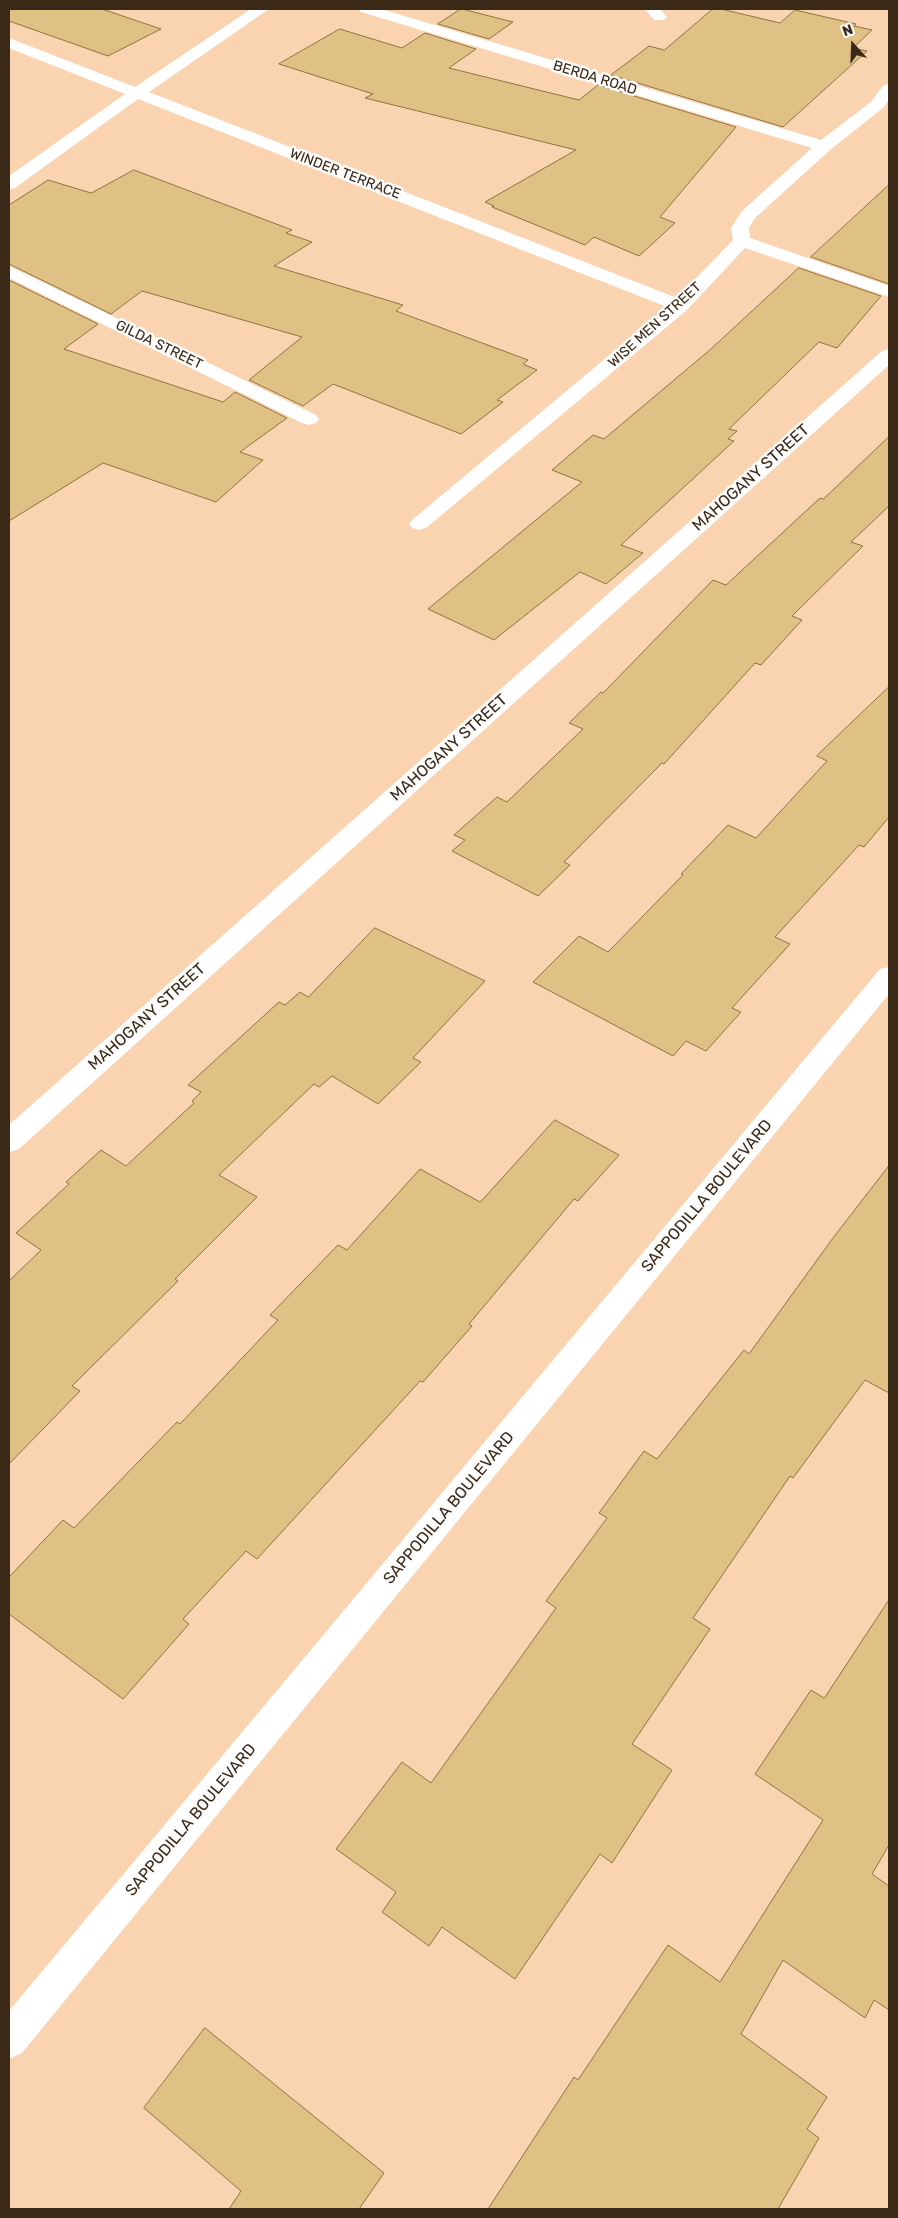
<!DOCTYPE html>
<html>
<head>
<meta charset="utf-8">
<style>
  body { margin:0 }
  #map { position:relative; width:898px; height:2218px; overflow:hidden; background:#fad3b0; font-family:Rubik,sans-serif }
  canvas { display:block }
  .frame { position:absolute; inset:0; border:10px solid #3b2917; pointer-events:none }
  .north { position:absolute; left:828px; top:20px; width:50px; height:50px; -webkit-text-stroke:4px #fcfcfc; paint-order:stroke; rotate:340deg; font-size:14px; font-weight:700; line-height:20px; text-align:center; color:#3b2917 }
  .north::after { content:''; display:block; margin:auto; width:18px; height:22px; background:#3b2917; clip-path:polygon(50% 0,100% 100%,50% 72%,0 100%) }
</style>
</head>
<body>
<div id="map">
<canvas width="898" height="2218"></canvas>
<div class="frame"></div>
<div class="north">N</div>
</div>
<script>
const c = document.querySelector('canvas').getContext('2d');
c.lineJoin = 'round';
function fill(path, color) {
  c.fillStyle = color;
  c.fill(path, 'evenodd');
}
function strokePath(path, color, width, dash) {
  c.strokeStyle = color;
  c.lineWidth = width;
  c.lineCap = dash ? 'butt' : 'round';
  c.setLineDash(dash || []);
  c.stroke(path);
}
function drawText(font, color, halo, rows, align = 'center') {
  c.font = font + ' Rubik,sans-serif';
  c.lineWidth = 5;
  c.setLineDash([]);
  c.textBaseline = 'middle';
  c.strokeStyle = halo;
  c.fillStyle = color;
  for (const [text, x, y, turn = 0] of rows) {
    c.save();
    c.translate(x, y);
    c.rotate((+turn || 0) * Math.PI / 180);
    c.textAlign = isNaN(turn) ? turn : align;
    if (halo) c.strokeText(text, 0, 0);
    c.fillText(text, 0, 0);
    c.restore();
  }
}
const building = new Path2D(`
  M9 9H102L161 29 108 56 9 21Z
  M461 9H462L513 22 489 39 438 24Z
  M713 9H721L780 23 795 10 856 24 854 26 872 30 853 48 867 51 783 127 611 75 649 46 664 50Z
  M340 29 402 48 425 33 476 49 449 68 579 100 598 85 736 127 660 217 675 223 639 256 594 237 585 245 492 207 494 206 485 202 576 150 365 98 373 94 279 64Z
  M134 170 292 230 286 233 312 242 274 266 403 305 396 311 528 360 523 364 537 370 497 400 503 402 461 434 333 384 303 406 249 380 302 337 142 291 111 314 9 264V205L48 180 91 193Z
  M889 185V284L811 257Z
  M799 268 881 296 837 348 819 342 729 429 737 431 728 439 734 441 621 545 643 553 606 584 580 572 494 640 428 609 582 482 552 470 593 435 604 439 711 349Z
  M9 280 98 324 64 349 223 402 235 392 287 418 240 452 263 460 216 502 103 463 9 521Z
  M889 437V506L851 542 863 546 792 616 802 620 761 665 755 663 664 764 662 763 564 862 570 865 538 896 452 851 465 840 454 835 497 797 507 802 583 729 569 723 601 692 603 693 713 580 726 585 820 498 823 499Z
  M889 687V817L864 847 859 845 775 937 790 944 732 1008 741 1012 706 1051 686 1041 673 1056 533 982 579 936 608 952 683 875 681 874 728 825 756 838 827 761 817 756Z
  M375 928 485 981 413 1058 421 1062 378 1104 332 1076 319 1087 314 1084 219 1175 257 1197 175 1279 178 1281 72 1386 80 1391 9 1464V1281L41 1250 16 1233 69 1184 66 1182 101 1150 126 1166 194 1103 192 1101 201 1092 188 1085 279 1002 285 1005 300 992 308 997Z
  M555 1120 619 1155 578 1201 574 1199 469 1324 472 1326 423 1382 420 1381 257 1559 246 1551 183 1619 189 1624 123 1699 9 1614V1577L63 1520 74 1528 177 1422 180 1424 278 1320 270 1315 338 1245 347 1250 420 1169 480 1202Z
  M889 1166V1393L865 1380 793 1478 790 1476 693 1618 710 1629 632 1744 672 1770 612 1863 600 1854 515 1979 442 1927 429 1946 382 1912 396 1892 336 1849 402 1762 431 1783 556 1608 546 1601 607 1518 599 1513 644 1451 657 1459 744 1350 749 1354 833 1238Z
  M889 1600V1845L872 1874 889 1886V2010L874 2000 865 2018 783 1960 741 2034 827 2097 807 2129 819 2138 778 2209H488L574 2077 578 2080 668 1945 720 1982 823 1820 755 1774 811 1690 824 1698Z
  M205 2028 384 2173 359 2209H229L241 2191 144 2108Z`);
const minor = new Path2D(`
  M251 9H269L149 92 677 298 733 240 731 228 742 211 812 148 361 12 359 9H381L821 140 871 102 883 86 889 84V100L883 108 830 150 755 218 749 228 750 238 889 286V297L745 248 687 310 426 528 419 530 412 528 409 524 412 520 667 307 138 99 15 188 9 189V176L125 94 9 48V38L135 87Z
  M645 9H660L667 17 664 20H654Z
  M9 266 316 415 319 419 316 423 309 425 302 423 9 278Z
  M889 349V365L19 1149 9 1152V1125L882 351Z
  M889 967V994L22 2053 9 2059V2011L880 969Z`);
const farStreetnames = [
  ["BERDA ROAD",595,78,17],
  ["WINDER TERRACE",345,174,21],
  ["WISE MEN STREET",655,325,-42],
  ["GILDA STREET",159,345,26]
];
const streetNames = [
  ["MAHOGANY STREET",751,478,-42],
  ["MAHOGANY STREET",449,748,-42],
  ["MAHOGANY STREET",147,1017,-42],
  ["SAPPODILLA BOULEVARD",707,1196,-50],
  ["SAPPODILLA BOULEVARD",449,1508,-50],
  ["SAPPODILLA BOULEVARD",191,1820,-50]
];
fill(building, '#dfc085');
strokePath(building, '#8f743e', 1);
fill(minor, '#fff');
drawText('14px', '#3b2917', '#fcfcfc', farStreetnames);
drawText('16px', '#3b2917', '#fcfcfc', streetNames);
</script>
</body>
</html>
